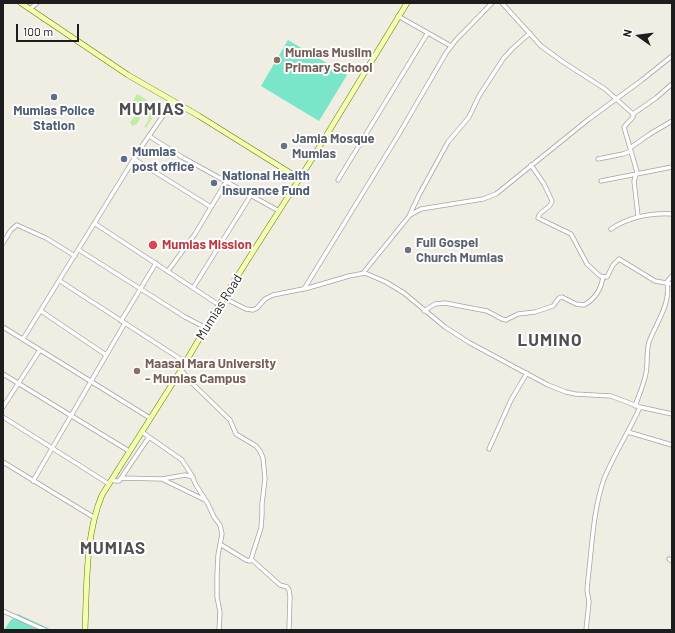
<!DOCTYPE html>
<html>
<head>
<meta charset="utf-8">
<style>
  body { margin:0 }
  #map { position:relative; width:675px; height:633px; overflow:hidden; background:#f0ede2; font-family:Barlow,sans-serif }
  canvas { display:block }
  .frame { position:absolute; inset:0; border:4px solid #1d1d1d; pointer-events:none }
  .north { position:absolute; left:619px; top:16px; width:40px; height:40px; -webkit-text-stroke:3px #fff; paint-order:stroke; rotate:284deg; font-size:11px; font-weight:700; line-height:16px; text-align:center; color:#1d1d1d }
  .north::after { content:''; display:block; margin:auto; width:14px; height:18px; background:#1d1d1d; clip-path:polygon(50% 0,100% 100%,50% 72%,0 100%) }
  .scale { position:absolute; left:16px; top:24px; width:63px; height:18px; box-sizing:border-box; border:2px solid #1d1d1d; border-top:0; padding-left:5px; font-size:12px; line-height:14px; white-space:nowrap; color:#1d1d1d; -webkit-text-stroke:3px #fff; paint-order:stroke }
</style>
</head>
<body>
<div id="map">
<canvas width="675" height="633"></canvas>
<div class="frame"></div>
<div class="north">N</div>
<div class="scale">100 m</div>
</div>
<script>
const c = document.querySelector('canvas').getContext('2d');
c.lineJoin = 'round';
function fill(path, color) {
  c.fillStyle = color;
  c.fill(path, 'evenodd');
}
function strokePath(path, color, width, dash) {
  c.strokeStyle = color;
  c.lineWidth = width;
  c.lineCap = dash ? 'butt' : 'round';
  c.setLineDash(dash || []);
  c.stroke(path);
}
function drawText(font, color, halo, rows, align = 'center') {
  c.font = font + ' Barlow,sans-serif';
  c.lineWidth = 4;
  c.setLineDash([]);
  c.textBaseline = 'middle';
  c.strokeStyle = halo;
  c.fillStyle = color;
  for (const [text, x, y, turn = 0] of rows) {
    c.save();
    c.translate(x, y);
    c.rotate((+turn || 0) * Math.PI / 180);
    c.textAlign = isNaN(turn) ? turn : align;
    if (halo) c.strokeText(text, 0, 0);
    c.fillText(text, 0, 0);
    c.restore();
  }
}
const grass = new Path2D(`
  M137 94 147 100 141 109 135 106 130 110 129 109Z
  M150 102 159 108 146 128 144 127 148 121 149 115 145 111Z
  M136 114H139L140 119 137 124 132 126 130 122Z`);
const pitch = new Path2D(`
  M288 40 347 75 319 121 261 86Z
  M18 614 52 630H4L10 621Z`);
const street = new Path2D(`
  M502 3 541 46 563 62 605 89 633 114V117L624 127 637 172 634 181 638 216
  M30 9 37 3
  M398 16 451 46
  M633 114 656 98 672 84
  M149 136 182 157 279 211
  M630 148 650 134 672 121
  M134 159 211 207
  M598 159 623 154 631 151
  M531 165 544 184 552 201C550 210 539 210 538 218L571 234 587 264 600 276 607 277 613 265 619 259 655 281 672 284
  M338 180 427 34
  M601 181 672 167
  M410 214 419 195 448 142 469 117 479 96 503 59 512 49 530 33
  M94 223 219 305
  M611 229C629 217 651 213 672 214
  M3 243 11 230 17 225 46 238 75 256
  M79 250 185 317 206 328
  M168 271 195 234 226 182
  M363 273 410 215 421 209 483 199 496 194 589 119 642 80 672 56
  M60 281 185 362
  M666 283 672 276
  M193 288 251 195
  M304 289 399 134 446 53 456 40 492 3
  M224 298 246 309 253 310 257 308 265 299 273 295 308 288 349 276 365 273 386 282 404 293 445 327 470 343 548 385 566 392 575 394 611 396 640 407 672 414
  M41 311 106 355
  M424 311 435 304 445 303 487 311 502 319 506 320 518 314 535 312 553 306 559 298 562 297 576 304 584 305C595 299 601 290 603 277
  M121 321 156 263
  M3 327 150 418
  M23 339 142 146 173 101
  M181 370 194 385 230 420 236 434 256 446 260 451 263 458 265 479 262 504V515L261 528 251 559 250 561 246 560 220 544
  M3 374 129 451
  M635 406C639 395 644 384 646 373 648 363 646 352 649 342 656 323 671 304 667 283
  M3 407 40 350
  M3 417 109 484
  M142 432 182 460 191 474 196 485 208 504 214 517 220 525 222 534 218 555 217 575V597L220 612 219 630
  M628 432 672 445
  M489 449 511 400 527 373
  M3 462 95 518
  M122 478 162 479 185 475 193 477
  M111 480 116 481H119L149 437
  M164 480 205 500
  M33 481 125 323
  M251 559 280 585 287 587 289 590 290 597 289 630
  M669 559 672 561
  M3 611 45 630
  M586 630 589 602 587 590 588 579C592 547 593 510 604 479 614 454 629 432 640 407`);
const secondary = new Path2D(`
  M21 3 128 75 199 116 300 179
  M85 630C87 587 85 535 102 495L181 370 219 305 312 159 407 3`);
const markers = [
  [277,60,4,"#8d6e63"],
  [54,97,4,"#5c6f8a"],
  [284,146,4,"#6b7280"],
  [124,159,4,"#5c6f8a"],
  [214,183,4,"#5c6f8a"],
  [153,245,5,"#e0444e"],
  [408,250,4,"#6b7280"],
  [137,371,4,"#8d6e63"]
];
const educationNames = [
  ["Mumias Muslim",285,53],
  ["Primary School",285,68],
  ["Maasai Mara University",145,364],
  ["- Mumias Campus",145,379]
];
const serviceNames = [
  ["Mumias Police",54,111,"center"],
  ["Station",54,126,"center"],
  ["Mumias",132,152],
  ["post office",132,167],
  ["National Health",222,176],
  ["Insurance Fund",222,191]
];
const worshipNames = [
  ["Jamia Mosque",292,139],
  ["Mumias",292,154],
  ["Full Gospel",416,243],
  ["Church Mumias",416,258]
];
const healthNames = [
  ["Mumias Mission",162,245]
];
const streetNames = [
  ["Mumias Road",219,307,-58]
];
const districtNames = [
  ["MUMIAS",152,109],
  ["LUMINO",550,340],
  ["MUMIAS",113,548]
];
fill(grass, '#bfeea3');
fill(pitch, '#79e6c9');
strokePath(street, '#a4a4a4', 5);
strokePath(secondary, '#5d7900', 6);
strokePath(street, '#fff', 3.5);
strokePath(secondary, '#f2ffb1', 5);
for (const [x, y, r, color] of markers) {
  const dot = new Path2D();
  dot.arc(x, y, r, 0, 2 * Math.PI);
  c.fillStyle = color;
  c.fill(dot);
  strokePath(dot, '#fff', 1.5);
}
drawText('bold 13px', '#785e54', '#fff', educationNames, 'left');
drawText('bold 13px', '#4e5e75', '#fff', serviceNames, 'left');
drawText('bold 13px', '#5b616d', '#fff', worshipNames, 'left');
drawText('bold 13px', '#be3a42', '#fff', healthNames, 'left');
drawText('13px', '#1d1d1d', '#fff', streetNames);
c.letterSpacing = '1px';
drawText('bold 17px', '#505050', '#fff', districtNames);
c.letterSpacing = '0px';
</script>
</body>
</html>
